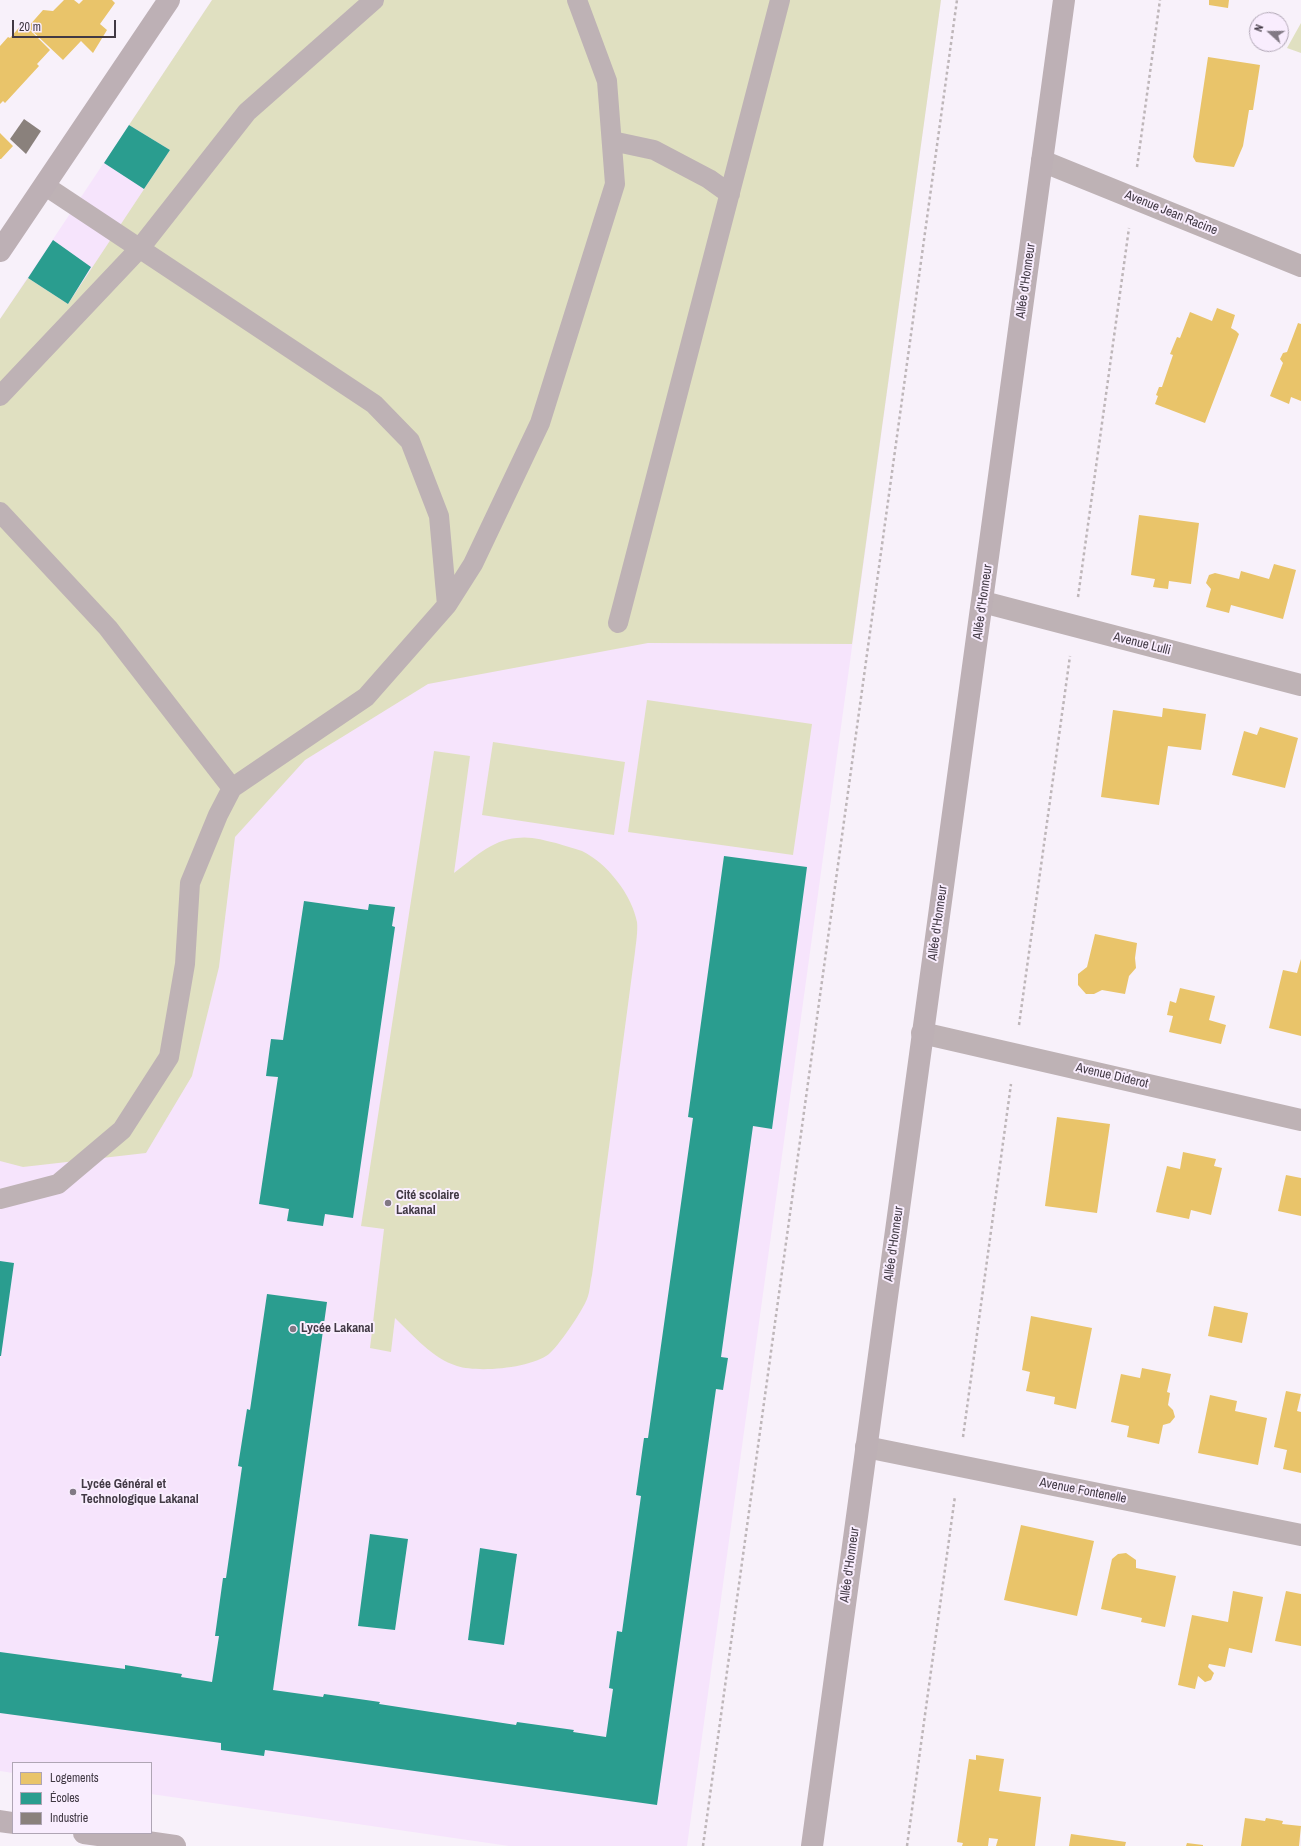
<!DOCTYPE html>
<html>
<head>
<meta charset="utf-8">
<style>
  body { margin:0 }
  #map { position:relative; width:1301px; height:1846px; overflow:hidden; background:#f8f1fa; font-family:"Archivo Narrow",sans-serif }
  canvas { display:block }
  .legend { position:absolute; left:12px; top:1762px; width:140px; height:72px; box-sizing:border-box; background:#f9edfe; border:1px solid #afa5b4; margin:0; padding:5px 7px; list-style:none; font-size:12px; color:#413944 }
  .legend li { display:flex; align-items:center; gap:8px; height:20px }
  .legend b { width:20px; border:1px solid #afa5b4 }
  .north { position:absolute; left:1249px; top:12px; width:40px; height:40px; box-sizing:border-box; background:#f9edfe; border:1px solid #afa5b4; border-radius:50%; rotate:291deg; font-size:11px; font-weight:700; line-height:16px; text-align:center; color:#413944 }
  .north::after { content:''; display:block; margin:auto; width:14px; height:18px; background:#817984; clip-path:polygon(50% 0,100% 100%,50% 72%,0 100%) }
  .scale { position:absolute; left:12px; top:20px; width:104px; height:18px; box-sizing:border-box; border:2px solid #413944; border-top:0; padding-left:5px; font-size:12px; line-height:14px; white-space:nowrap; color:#413944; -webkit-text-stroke:3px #f9edfe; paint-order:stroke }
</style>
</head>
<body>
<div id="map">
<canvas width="1301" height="1846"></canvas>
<ul class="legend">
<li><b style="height:11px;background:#e9c46a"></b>Logements</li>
<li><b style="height:11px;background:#2a9d8f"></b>Écoles</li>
<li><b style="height:11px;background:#8a817c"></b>Industrie</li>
</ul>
<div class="north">N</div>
<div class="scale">20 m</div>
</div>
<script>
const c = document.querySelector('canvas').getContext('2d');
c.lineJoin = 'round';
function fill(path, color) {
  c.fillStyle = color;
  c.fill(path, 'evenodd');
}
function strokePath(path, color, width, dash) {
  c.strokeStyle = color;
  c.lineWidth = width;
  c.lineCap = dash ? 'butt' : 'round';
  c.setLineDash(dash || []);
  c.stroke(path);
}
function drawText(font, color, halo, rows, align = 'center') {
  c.font = font + ' "Archivo Narrow",sans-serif';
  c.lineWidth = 4;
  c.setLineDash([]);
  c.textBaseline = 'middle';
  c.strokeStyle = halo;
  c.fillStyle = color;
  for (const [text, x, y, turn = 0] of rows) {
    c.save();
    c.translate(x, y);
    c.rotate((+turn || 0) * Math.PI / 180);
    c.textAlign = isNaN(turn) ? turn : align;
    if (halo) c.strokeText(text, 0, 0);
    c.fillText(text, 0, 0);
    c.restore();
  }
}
const built = new Path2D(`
  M212 0H941L687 1846H509L151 1794V1763H13V1773L0 1771V319Z`);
const green = new Path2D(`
  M212 0H941L852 644 648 643 428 684 305 760 235 837 219 967 192 1076 146 1153 23 1167 0 1161V319L28 278 68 304 170 150 129 125Z
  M1301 23V53L1287 48Z
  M647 700 812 724 793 855 628 832Z
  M493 742 625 762 614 835 482 815Z
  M434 751 470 756 454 873C473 859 491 840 517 838 530 836 543 840 556 843 564 846 574 848 582 851 607 863 632 895 637 922 638 931 636 943 635 952L592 1275C590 1283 590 1292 587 1299 583 1310 558 1347 549 1354 531 1368 479 1373 457 1366 432 1358 414 1336 395 1318L391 1352 370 1348 384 1229 361 1226Z`);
const homes = new Path2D(`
  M64 0H74L79 4 83 0H112L115 3 100 24 107 30 93 53 81 41 63 60 28 27 43 10 53 11Z
  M1209 0H1229L1228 8 1209 5Z
  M23 23 50 50 37 64 39 66 5 103 3 101 0 104V46L8 37 10 38Z
  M1208 57 1260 65 1253 110H1249L1243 146 1234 167 1196 162 1193 157Z
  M0 133 13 146 1 159H0Z
  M1217 308 1235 315 1231 328 1236 331 1239 334 1205 423 1155 404 1158 396 1156 395 1159 387H1162L1173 355 1170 354 1177 337 1180 338 1190 312 1212 321Z
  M1298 323 1301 324V401L1291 397 1289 404 1270 396 1283 363 1280 359 1283 353 1287 352Z
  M1139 515 1199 523 1191 584 1169 581 1168 589 1153 587 1155 579 1131 575Z
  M1274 564 1296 570 1283 619 1231 605 1229 613 1206 607 1211 589 1206 583 1209 575 1215 573 1239 579 1241 571 1269 579Z
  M1163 708 1206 714 1201 750 1168 746 1159 805 1101 797 1113 710 1162 717Z
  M1260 727 1298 738 1285 788 1232 775 1244 731 1257 735Z
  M1095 934 1137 943 1135 958 1136 968 1129 976 1125 994 1102 990 1094 994H1086L1078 985V974L1087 967Z
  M1301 959V1036L1269 1028 1283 970 1297 973Z
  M1180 988 1215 996 1209 1020 1226 1025 1221 1044 1169 1032 1173 1016 1167 1015 1170 1001 1176 1003Z
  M1057 1117 1110 1124 1097 1213 1045 1206Z
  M1183 1152 1216 1159 1214 1166 1222 1168 1211 1215 1191 1210 1189 1219 1156 1212 1167 1166 1180 1169Z
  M1286 1175 1301 1178V1216L1278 1211Z
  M1214 1306 1248 1313 1242 1343 1208 1336Z
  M1031 1316 1092 1328 1076 1409 1054 1404 1055 1397 1026 1391 1030 1372 1022 1370Z
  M1142 1368 1171 1374 1167 1392 1170 1393 1168 1405 1173 1410 1175 1417 1170 1423 1163 1425 1159 1444 1127 1437 1129 1426 1111 1422 1121 1374 1140 1378Z
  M1286 1391 1301 1394 1297 1411 1301 1412V1473L1283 1469 1287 1450 1274 1447Z
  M1210 1395 1237 1401 1235 1411 1267 1418 1258 1465 1198 1453Z
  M1021 1525 1094 1541 1077 1616 1004 1600Z
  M1126 1553 1136 1560V1568L1176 1576 1165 1627 1141 1622 1142 1618 1101 1609 1112 1559 1118 1554Z
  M1233 1591 1263 1597 1252 1653 1229 1648 1225 1667 1209 1664 1208 1667 1214 1673 1211 1680 1205 1682 1198 1676 1195 1689 1178 1685 1192 1615 1228 1622Z
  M1286 1591 1301 1594V1646L1275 1641Z
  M976 1755 1004 1759 999 1791 1041 1797 1035 1846H996L998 1839 989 1838 988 1846H962L963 1843 957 1842 969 1759 976 1760Z
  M1245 1818 1265 1821 1266 1818 1283 1821 1282 1824 1301 1826 1299 1846H1241Z
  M1071 1834 1126 1842 1125 1846H1069Z
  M1187 1843 1203 1845V1846H1186Z`);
const schools = new Path2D(`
  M129 125 170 150 144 189 104 163Z
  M53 240 91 267 68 304 28 278Z
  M724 856 807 867 772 1129 753 1126 721 1357 728 1358 723 1390 716 1389 657 1805 265 1750 264 1756 221 1750V1743L0 1713V1652L125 1669V1665L182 1674 181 1677 212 1682 219 1636H215L223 1578H226L242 1467 238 1466 247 1409 250 1410 267 1294 327 1302 273 1690 323 1697 324 1694 380 1702 379 1704 516 1725 517 1722 574 1730 573 1732 606 1737 613 1689 609 1688 617 1631 622 1632 641 1496 636 1495 644 1438H648L693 1118 688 1117Z
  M304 901 368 910 369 904 395 907 392 926 395 927 353 1218 325 1214 323 1226 287 1221 289 1209 259 1204 278 1077 266 1076 271 1039 283 1040Z
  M0 1261 14 1263 1 1356H0Z
  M370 1534 408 1539 395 1630 358 1626Z
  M480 1548 517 1554 504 1645 468 1640Z`);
const industry = new Path2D(`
  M24 119 41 131 26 154 10 139Z`);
const path = new Path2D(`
  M1137 167 1160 0
  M1078 597 1129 228
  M1019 1025 1070 656
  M963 1437 1011 1084
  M703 1846 957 0
  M907 1846 955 1496`);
const lane = new Path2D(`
  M612 141 654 150 709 179 730 194
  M0 396 140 248 247 112 374 0
  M0 512 108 628 232 788
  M447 605 473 564 540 423 615 184 607 81 577 0
  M618 623 780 0
  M0 1199 58 1184 122 1130 169 1057 185 964 190 883 218 815 232 788 366 697 447 605 439 516 410 441 374 404 44 185`);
const street = new Path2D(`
  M1042 161 1301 266
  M983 602 1301 685
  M922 1033 1301 1120
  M866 1447 1301 1535`);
const secondary = new Path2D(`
  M0 251 169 0
  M0 1821 13 1823
  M84 1833 175 1846
  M812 1846 1064 0`);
const markers = [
  [388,1203,4,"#817984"],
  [293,1329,4,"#817984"],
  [73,1492,4,"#817984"]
];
const streetNames = [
  ["Avenue Jean Racine",1171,213,22],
  ["Allée d'Honneur",1026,281,-82],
  ["Allée d'Honneur",983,602,-82],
  ["Avenue Lulli",1142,644,14],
  ["Allée d'Honneur",938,923,-82],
  ["Avenue Diderot",1112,1076,13],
  ["Allée d'Honneur",894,1244,-82],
  ["Avenue Fontenelle",1083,1491,11],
  ["Allée d'Honneur",850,1565,-82]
];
const poiNames = [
  ["Cité scolaire",396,1196],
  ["Lakanal",396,1211],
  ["Lycée Lakanal",301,1329],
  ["Lycée Général et",81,1485],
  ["Technologique Lakanal",81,1500]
];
fill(built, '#f6e4fc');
fill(green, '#e0e0c1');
fill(homes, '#e9c46a');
fill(schools, '#2a9d8f');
fill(industry, '#8a817c');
strokePath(path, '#beb6b9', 2.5, [3, 3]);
strokePath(lane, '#beb2b5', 20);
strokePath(street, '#beb2b5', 22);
strokePath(secondary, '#bdb0b5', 22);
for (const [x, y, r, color] of markers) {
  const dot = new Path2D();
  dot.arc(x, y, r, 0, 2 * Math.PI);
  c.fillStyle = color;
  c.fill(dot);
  strokePath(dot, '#f9edfe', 1.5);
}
drawText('13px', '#413944', '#f9edfe', streetNames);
drawText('bold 13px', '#413944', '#f9edfe', poiNames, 'left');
</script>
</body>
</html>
